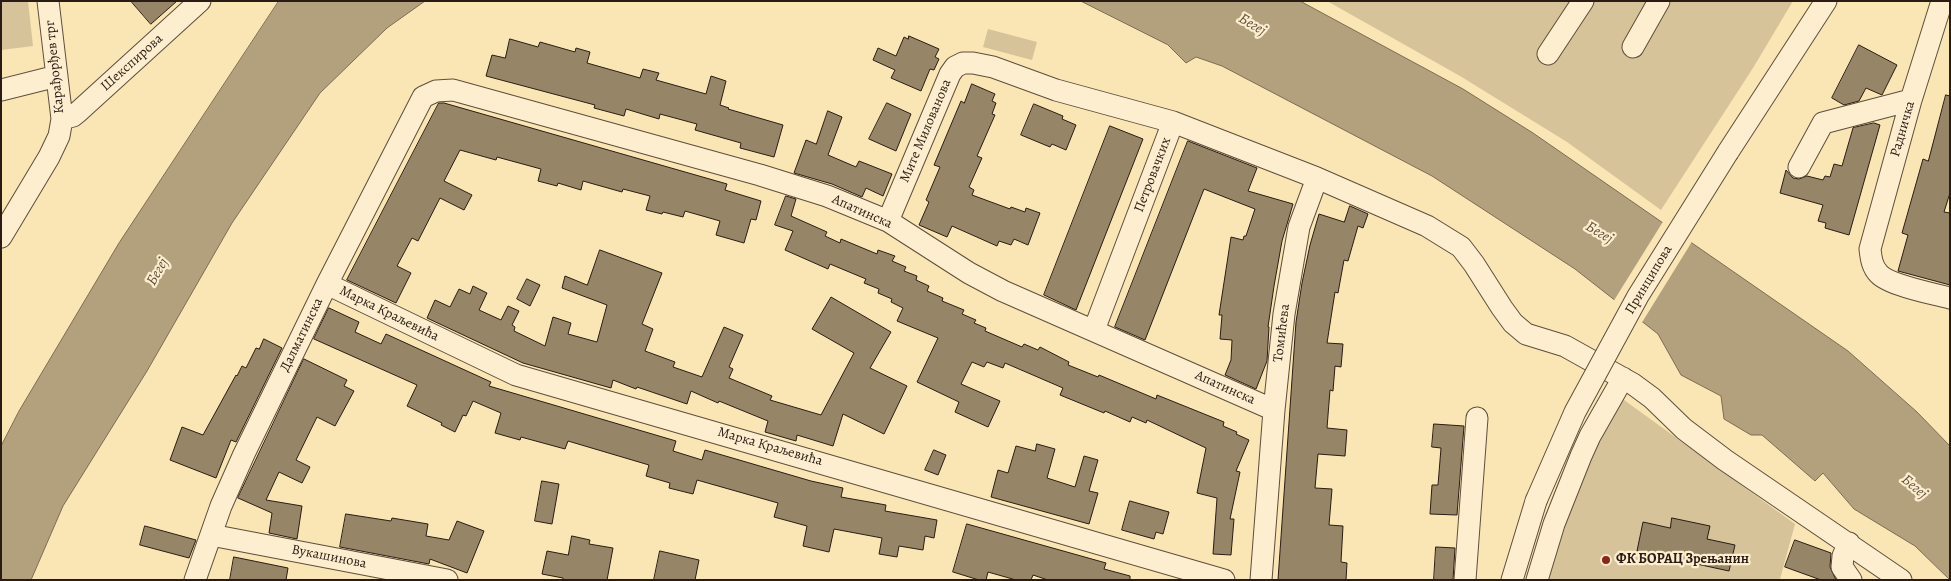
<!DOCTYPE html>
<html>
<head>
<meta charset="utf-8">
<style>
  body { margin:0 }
  #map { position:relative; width:1951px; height:581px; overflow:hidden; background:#fae5b4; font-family:Alegreya,serif }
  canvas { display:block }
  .frame { position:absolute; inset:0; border:2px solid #2a1c14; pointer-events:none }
</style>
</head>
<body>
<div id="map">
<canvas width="1951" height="581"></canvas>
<div class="frame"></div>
</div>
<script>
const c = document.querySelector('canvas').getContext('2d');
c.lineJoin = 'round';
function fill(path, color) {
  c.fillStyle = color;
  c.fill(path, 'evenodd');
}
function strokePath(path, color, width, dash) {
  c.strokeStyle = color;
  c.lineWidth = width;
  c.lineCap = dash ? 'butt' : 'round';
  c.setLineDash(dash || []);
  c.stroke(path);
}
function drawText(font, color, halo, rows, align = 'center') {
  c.font = font + ' Alegreya,serif';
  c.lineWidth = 4.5;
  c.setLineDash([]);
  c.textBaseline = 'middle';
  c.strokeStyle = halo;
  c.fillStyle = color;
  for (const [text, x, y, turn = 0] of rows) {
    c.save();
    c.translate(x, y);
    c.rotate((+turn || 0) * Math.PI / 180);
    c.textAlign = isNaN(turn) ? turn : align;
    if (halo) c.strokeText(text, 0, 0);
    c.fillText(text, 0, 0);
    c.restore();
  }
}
const green = new Path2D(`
  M1 1H28L33 46 1 50Z
  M1327 1H1793L1753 68 1661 210 1567 142 1460 76Z
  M988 29 1037 42 1032 60 983 47Z
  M1620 397 1795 524 1780 579 1783 580H1543L1587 458Z`);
const water = new Path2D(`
  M279 1H425L387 28 320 93 232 223 147 371 63 506 31 580H1V446L19 411 119 243Z
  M1081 1H1300L1463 89 1533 133 1848 351 1917 412 1950 446V580L1915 546 1854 509 1823 473 1815 481 1762 435H1751L1724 419 1721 396 1681 375 1658 334 1575 269 1432 176 1222 66 1196 57 1186 63 1168 45Z`);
const pier = new Path2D(`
  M1664 220 1693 240 1641 324 1613 302Z`);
const building = new Path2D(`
  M131 1H177L151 24Z
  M909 36 939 49 935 57 939 59 934 70 930 69 921 91 891 78 895 70 873 60 878 48 896 56 904 37 908 39Z
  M510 39 538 47 540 42 575 52 576 48 590 52 587 63 640 78 643 69 659 73 656 80 706 94 711 76 726 81 720 105 729 108 728 109 783 125 774 157 740 148 741 143 695 130 697 124 660 114 659 119 626 109 624 116 594 108 595 105 486 76 492 55 505 58Z
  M1859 45 1897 65 1882 95 1866 88 1859 101 1844 105 1832 98Z
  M972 84 995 94 992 101 996 103 992 114 995 115 977 156 982 158 969 187 974 190 972 195 1010 209 1011 207 1025 212 1026 208 1040 213 1028 245 1014 239 1011 245 999 241 997 246 952 226 947 237 919 225 929 202 926 200 940 167 934 165 961 101 964 103Z
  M1946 95 1950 96V193L1944 212 1950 213V285L1898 271 1908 235 1902 233 1923 159 1928 161Z
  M439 103H444L727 184 725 190 761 201 756 220 751 219 744 243 716 235 720 221 685 211 683 217 663 212 662 214 646 210 650 196 623 189 622 192 583 181 581 190 558 183 557 186 538 181 541 169 497 157 496 160 460 150 444 181 472 195 464 210 440 198 418 241 412 238 397 266 411 273 396 303 347 280Z
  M887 103 911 114 896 151 869 139Z
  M1034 104 1063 116 1062 119 1076 125 1066 150 1052 144 1050 147 1021 135Z
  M828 111 842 117 828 155 856 167 859 161 892 174 883 196 866 188 862 197 832 184 794 173 806 140 816 144Z
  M1874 123 1880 125 1849 235 1825 228 1826 223 1818 221 1823 205 1780 193 1786 170 1793 178 1799 179 1807 176 1823 180 1825 176 1830 177 1834 164 1842 166 1853 128Z
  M1110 126 1143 139 1076 310 1044 295Z
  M1188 141 1257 168 1248 191 1293 204 1282 241 1274 286 1268 327H1269L1267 361 1256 389 1225 375 1231 360 1232 340 1220 339 1222 315H1219L1231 237 1243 240 1244 236H1246L1255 209 1204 189 1145 340 1115 327Z
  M786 196 796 199 791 216 827 232 825 236 840 243 841 239 877 254 878 250 895 256 892 261 906 267 904 271 917 276 916 280 929 286 927 291 943 298 942 301 964 310 962 314 976 320 974 323 986 328 985 331 1022 347 1024 344 1038 350 1040 347 1069 362 1068 365 1098 377 1099 375 1156 399 1157 395 1224 422 1223 426 1237 432 1236 434 1249 440 1236 471 1240 472 1230 519H1234L1231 555 1213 554 1217 498 1197 493 1206 448 1147 420 1146 423 1132 417 1130 422 1105 411 1104 413 1060 395 1063 388 1005 363 1003 368 987 362 984 367 972 362 961 384 1000 401 988 427 955 412 959 402 917 382 938 338 897 321 903 308 891 302 892 299 878 293 879 289 864 283 866 279 830 264 828 269 785 250 793 231 775 225Z
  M1350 206 1368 214 1363 228 1358 226 1348 261 1344 260 1338 293 1335 292 1327 343 1343 344 1341 367 1335 366 1333 391 1330 390 1327 428 1347 430 1345 456 1318 454 1315 488 1332 489 1329 525 1343 526 1341 562 1347 563 1346 580H1278L1296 322 1302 283 1310 245 1319 214 1344 222Z
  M600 250 662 273 642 324 653 329 645 351 675 362 673 367 702 377 724 327 743 335 729 367 733 369 729 378 772 396 770 400 821 415 854 353 812 329 831 297 891 332 870 368 907 386 884 434 843 414 833 446 797 435 796 441 765 432 768 421 719 401 718 403 691 391 687 404 637 387 636 389 613 380 611 388 523 363 427 318 435 300 450 307 459 289 470 294 473 286 487 293 479 310 501 320 508 306 519 311 512 325 515 327 514 331 545 346 553 317 571 323 568 334 597 342 607 305 562 288 565 276 587 285Z
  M527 279 540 285 530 306 517 299Z
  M329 308 359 322 355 332 381 344 386 334 491 382 489 386 676 441 673 451 702 460 705 450 811 481 843 488 841 497 886 505 885 511 937 520 934 538 925 536 923 550 899 546 897 557 879 554 882 538 834 529 829 552 803 546 807 526 774 517 778 503 697 480 693 494 669 488 670 483 646 476 649 465 568 441 565 449 521 437 520 440 495 433 501 413 473 401 466 416 463 415 455 432 441 425 442 423 407 406 417 385 314 339Z
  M264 339 282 348 236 442 231 440 216 478 170 460 182 427 203 435 236 375 237 376 242 366 246 368 256 348 259 349Z
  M304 359 347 380 344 386 354 391 335 426 317 417 296 460 310 467 302 483 279 472 266 500 302 506 297 539 269 533 272 513 238 498Z
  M1434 424 1464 426 1457 515 1430 514 1432 485H1438L1441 448 1432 447Z
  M1037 444 1055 449 1047 478 1075 487 1084 456 1098 460 1089 491 1098 493 1089 524 991 497 998 470 1008 473 1016 446 1035 451Z
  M934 450 946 455 938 475 925 470Z
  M542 481 559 484 552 524 535 521Z
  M1130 501 1169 512 1163 534 1156 532 1154 539 1122 530Z
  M346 514 391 521 392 518 428 524 426 536 449 540 457 521 484 531 467 573 430 559 429 564 340 547Z
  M1672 518 1710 526 1707 539 1735 545 1729 571 1637 551 1643 522 1670 528Z
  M967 524 1106 563 1104 569 1130 576V580H1048L1033 575 1031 580H1016L988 572 986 580H979L953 572Z
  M145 526 196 540 189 558 140 545Z
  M572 536 590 540 589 544 613 548 607 580H563V578L542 574 547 551 568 555Z
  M1795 540 1831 553 1830 567 1836 580H1821L1785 567Z
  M1436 547 1455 548 1453 580H1434Z
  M660 551 699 560 695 580H654Z
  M234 557 288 568 286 580H230Z`);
const minor = new Path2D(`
  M1942 1 1911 100 1870 249C1871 258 1872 267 1879 274 1889 285 1934 294 1950 298
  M1633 47 1659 1
  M1548 54 1583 1
  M1 90 57 76
  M62 119 73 116 78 112 200 1
  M1728 152 1826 1
  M1799 167 1823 123 1911 100
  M1317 178 1427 226 1461 247 1474 264 1502 308 1513 323 1526 334 1565 346 1633 384 1652 398 1684 429 1725 460 1901 580
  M888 221 950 74 955 67 963 63H973L993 67 1056 90 1173 122 1317 178 1299 227 1284 314 1274 410 1261 580
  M1 237 49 157 59 136 62 119 48 1
  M327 284 516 375 1224 580
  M1094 330 1173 122
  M211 535 447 580
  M1849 543 1843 556 1842 567 1851 580
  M195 580 221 506 244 454 327 284 423 97 436 91 453 90 760 175 827 196 888 221 969 273 1003 291 1274 410
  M1465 580 1477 418
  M1512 580 1536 501
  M1537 580 1554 524 1581 456 1590 436 1623 378`);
const minorBridge = new Path2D(`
  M1536 501 1575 412 1638 296 1728 152`);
const markers = [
  [1606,560,5,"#8f2418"]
];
const streetNames = [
  ["Шекспирова",132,63,-42],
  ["Карађорђев трг",55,67,-96],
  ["Радничка",1903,129,-74],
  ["Мите Милованова",926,131,-67],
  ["Петровачких",1153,175,-69],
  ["Апатинска",862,212,24],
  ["Принципова",1649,280,-59],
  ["Марка Краљевића",389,314,26],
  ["Томићева",1282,333,-83],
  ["Далматинска",302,335,-64],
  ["Апатинска",1225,388,24],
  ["Марка Краљевића",770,447,16],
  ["Вукашинова",329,557,11]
];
const poiNames = [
  ["ФК БОРАЦ Зрењанин",1616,560]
];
const waterNames = [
  ["Бегеј",1252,25,31],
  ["Бегеј",1599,233,31],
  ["Бегеј",158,272,-60],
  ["Бегеј",1914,487,40]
];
fill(green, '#d7c399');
fill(water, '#b3a17e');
strokePath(water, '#7c6c54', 1);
fill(pier, '#fae5b4');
fill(building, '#968567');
strokePath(building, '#2a1c14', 1);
strokePath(minor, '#5e4e3c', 23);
strokePath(minor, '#fceece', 21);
strokePath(minorBridge, '#5e4e3c', 23, []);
strokePath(minorBridge, '#fceece', 21);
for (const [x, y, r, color] of markers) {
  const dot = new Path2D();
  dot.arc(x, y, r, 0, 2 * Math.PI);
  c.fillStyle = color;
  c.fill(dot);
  strokePath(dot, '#fceece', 2);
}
drawText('14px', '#2a1c14', '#fceece', streetNames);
drawText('bold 14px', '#2a1c14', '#fceece', poiNames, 'left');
drawText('italic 15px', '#61513e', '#fceece', waterNames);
</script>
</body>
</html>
